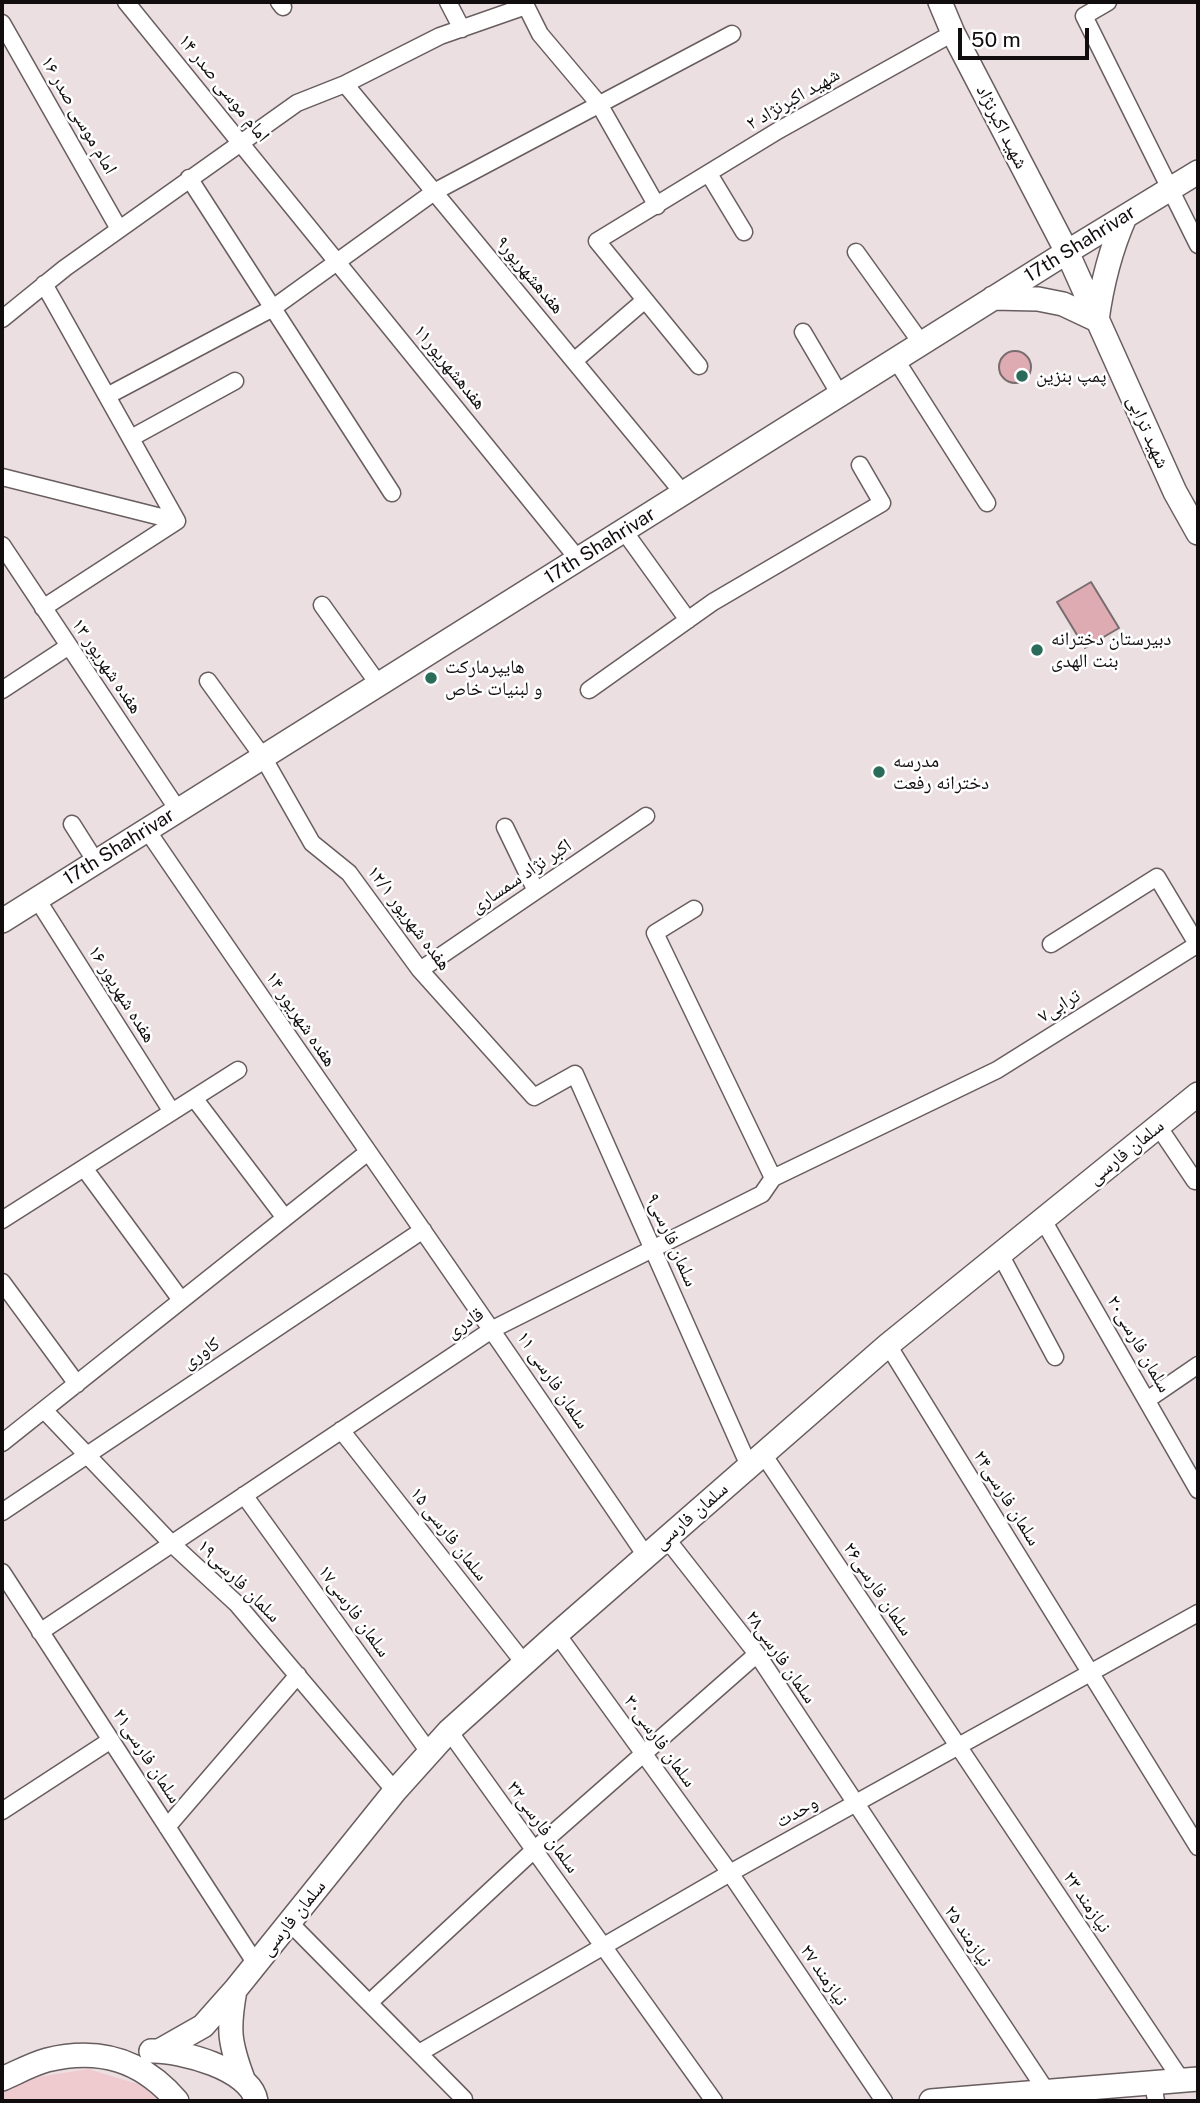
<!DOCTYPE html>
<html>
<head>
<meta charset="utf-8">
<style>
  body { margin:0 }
  #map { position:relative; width:1200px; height:2103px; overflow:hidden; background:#ecdfe1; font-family:"Public Sans",sans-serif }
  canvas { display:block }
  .frame { position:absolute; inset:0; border:4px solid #110d0e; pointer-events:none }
  .scale { position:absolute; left:958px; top:28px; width:131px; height:32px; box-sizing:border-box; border:4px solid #110d0e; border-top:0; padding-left:9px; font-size:21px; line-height:24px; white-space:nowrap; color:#110d0e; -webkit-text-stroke:5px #fff; paint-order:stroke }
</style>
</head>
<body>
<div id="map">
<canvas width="1200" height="2103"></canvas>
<div class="frame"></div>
<div class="scale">50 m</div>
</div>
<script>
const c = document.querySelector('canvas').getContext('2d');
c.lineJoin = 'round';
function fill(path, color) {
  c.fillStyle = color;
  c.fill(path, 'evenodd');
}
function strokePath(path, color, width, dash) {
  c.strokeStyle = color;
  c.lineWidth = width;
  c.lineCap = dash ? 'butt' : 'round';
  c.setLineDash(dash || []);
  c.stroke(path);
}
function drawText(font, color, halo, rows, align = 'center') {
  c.font = font + ' "Public Sans","Noto Naskh Arabic",sans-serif';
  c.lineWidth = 5;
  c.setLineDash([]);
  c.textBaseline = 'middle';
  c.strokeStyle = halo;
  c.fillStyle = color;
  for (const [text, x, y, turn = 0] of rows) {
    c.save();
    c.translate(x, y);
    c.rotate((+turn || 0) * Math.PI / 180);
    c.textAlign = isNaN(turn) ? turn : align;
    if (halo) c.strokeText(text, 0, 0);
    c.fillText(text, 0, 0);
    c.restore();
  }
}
const green = new Path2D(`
  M88 2069 141 2085 159 2101H2V2093L32 2078Z`);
const building = new Path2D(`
  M999 367a16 16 0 1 1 32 0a16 16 0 1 1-32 0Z
  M1091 582 1119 628 1085 648 1057 602Z`);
const street = new Path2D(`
  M126 2 578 559
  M279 2 283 7
  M448 2 462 29
  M524 2 540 34 599 104 657 206
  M1108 2 1084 16 1198 245
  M2 23 119 229
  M345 84 683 493
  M709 174 744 232
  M189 178 392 493
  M856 252 922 344
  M44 284 177 521
  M2 319 65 268 297 103 345 84 440 36 526 6
  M803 332 840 395
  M896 360 987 503
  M574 361 645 300
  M699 366 597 241 779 130 953 33
  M107 396 273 308 434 192 732 34
  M131 438 235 381
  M2 477 177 521
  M624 531 688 620
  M2 545 178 810
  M322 605 379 685
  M43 608 177 521
  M208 681 263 757 312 843 349 873 420 970 534 1097 575 1074 749 1466
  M2 690 69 646
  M589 690 713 602 882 503 860 465
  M72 824 96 862
  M505 827 536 891
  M147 830C312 1073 482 1313 646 1556
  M37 899 172 1112
  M694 909 655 933 773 1178
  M1051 944 1157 877 1197 944
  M420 970 646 816
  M194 1098 285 1218
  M1158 1126 1195 1181
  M84 1168 181 1300
  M2 1220 238 1070
  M1043 1220 1198 1490
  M1000 1254 1055 1357
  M2 1282 77 1384
  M888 1345 1198 1847
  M1147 1400 1198 1365
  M44 1410 172 1544 237 1604 395 1791
  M341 1430 524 1663
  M2 1443 368 1152
  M763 1454 1182 2081
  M244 1495 429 1752
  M2 1512 423 1230
  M666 1538 757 1654 1047 2092
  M2 1572 256 1964
  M40 1632 493 1329 762 1194 773 1178 997 1070 1198 944
  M557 1634 730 1873 884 2101
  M449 1731 714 2101
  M2 1811 111 1740
  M167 1827 298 1675
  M289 1922 464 2099
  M369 2003 534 1850 757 1654
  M419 2053 730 1873 1198 1613
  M1153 2083 1156 2101`);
const secondary = new Path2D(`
  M940 2 953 33 1067 252 1175 492 1198 533
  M993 298 1038 299 1063 304 1097 320C1102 283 1110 251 1125 217
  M2 921 1067 252 1198 172
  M235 1990C228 2029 229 2042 243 2079
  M151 2051C180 2050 251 2069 256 2101
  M159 2051 203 2026 235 1990 395 1791 449 1731 557 1634 888 1345 1198 1094
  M2 2079C16 2073 32 2064 47 2060 100 2047 142 2060 177 2101
  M931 2101 1198 2079`);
const markers = [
  [1022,376,7,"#2b6b5a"],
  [1037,650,7,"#2b6b5a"],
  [431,678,7,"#2b6b5a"],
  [879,772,7,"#2b6b5a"]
];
const streetNames = [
  ["امام موسی صدر ۱۴",224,88,51],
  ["شهید اکبرنژاد ۲",793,99,-30],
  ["امام موسی صدر ۱۶",79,115,60],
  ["شهید اکبرنژاد",1002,127,63],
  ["17th Shahrivar",1080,244,-32],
  ["هفدهشهریور۹",530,275,50],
  ["هفدهشهریور۱۱",450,367,51],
  ["شهید ترابی",1148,432,66],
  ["17th Shahrivar",600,546,-32],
  ["هفده شهریور ۱۳",107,666,56],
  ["17th Shahrivar",119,847,-32],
  ["اکبر نژاد سمساری",521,876,-34],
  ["هفده شهریور ۱۲/۱",409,918,53],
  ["هفده شهریور ۱۶",122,994,58],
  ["ترابی۷",1059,1006,-32],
  ["هفده شهریور ۱۴",301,1019,56],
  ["سلمان فارسی",1126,1152,-39],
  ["سلمان فارسی۹",672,1240,66],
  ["قادری",465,1323,-33],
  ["سلمان فارسی۲۰",1139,1344,60],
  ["کاوری",201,1353,-34],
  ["سلمان فارسی ۱۱",553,1380,56],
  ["سلمان فارسی۲۴",1007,1498,58],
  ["سلمان فارسی",691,1516,-41],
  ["سلمان فارسی ۱۵",449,1534,52],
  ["سلمان فارسی۱۹",239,1581,45],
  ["سلمان فارسی۲۶",878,1589,56],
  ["سلمان فارسی۱۷",354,1611,54],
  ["سلمان فارسی۲۸",781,1657,55],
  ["سلمان فارسی۳۰",660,1741,54],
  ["سلمان فارسی۲۱",147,1756,57],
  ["وحدت",797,1812,-29],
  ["سلمان فارسی۳۲",543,1827,54],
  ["نیازمند ۲۳",1087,1902,56],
  ["سلمان فارسی",293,1918,-51],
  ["نیازمند ۲۵",968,1936,56],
  ["نیازمند ۲۷",824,1975,56]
];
const poiNames = [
  ["پمپ بنزین",1036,376],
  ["دبیرستان دخترانه",1051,639],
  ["بنت الهدی",1051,661],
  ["هایپرمارکت",445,667],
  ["و لبنیات خاص",445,689],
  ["مدرسه",893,761],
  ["دخترانه رفعت",893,783]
];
fill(green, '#efcbd0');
fill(building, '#deabb3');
strokePath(building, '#786d6e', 2);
strokePath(street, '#685d5f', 19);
strokePath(secondary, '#685d5f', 26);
strokePath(street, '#fff', 16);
strokePath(secondary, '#fff', 23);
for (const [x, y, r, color] of markers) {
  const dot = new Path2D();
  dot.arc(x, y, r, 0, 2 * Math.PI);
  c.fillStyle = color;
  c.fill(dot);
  strokePath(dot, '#fff', 2.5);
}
drawText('19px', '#110d0e', '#fff', streetNames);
drawText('19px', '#110d0e', '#fff', poiNames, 'left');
</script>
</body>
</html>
